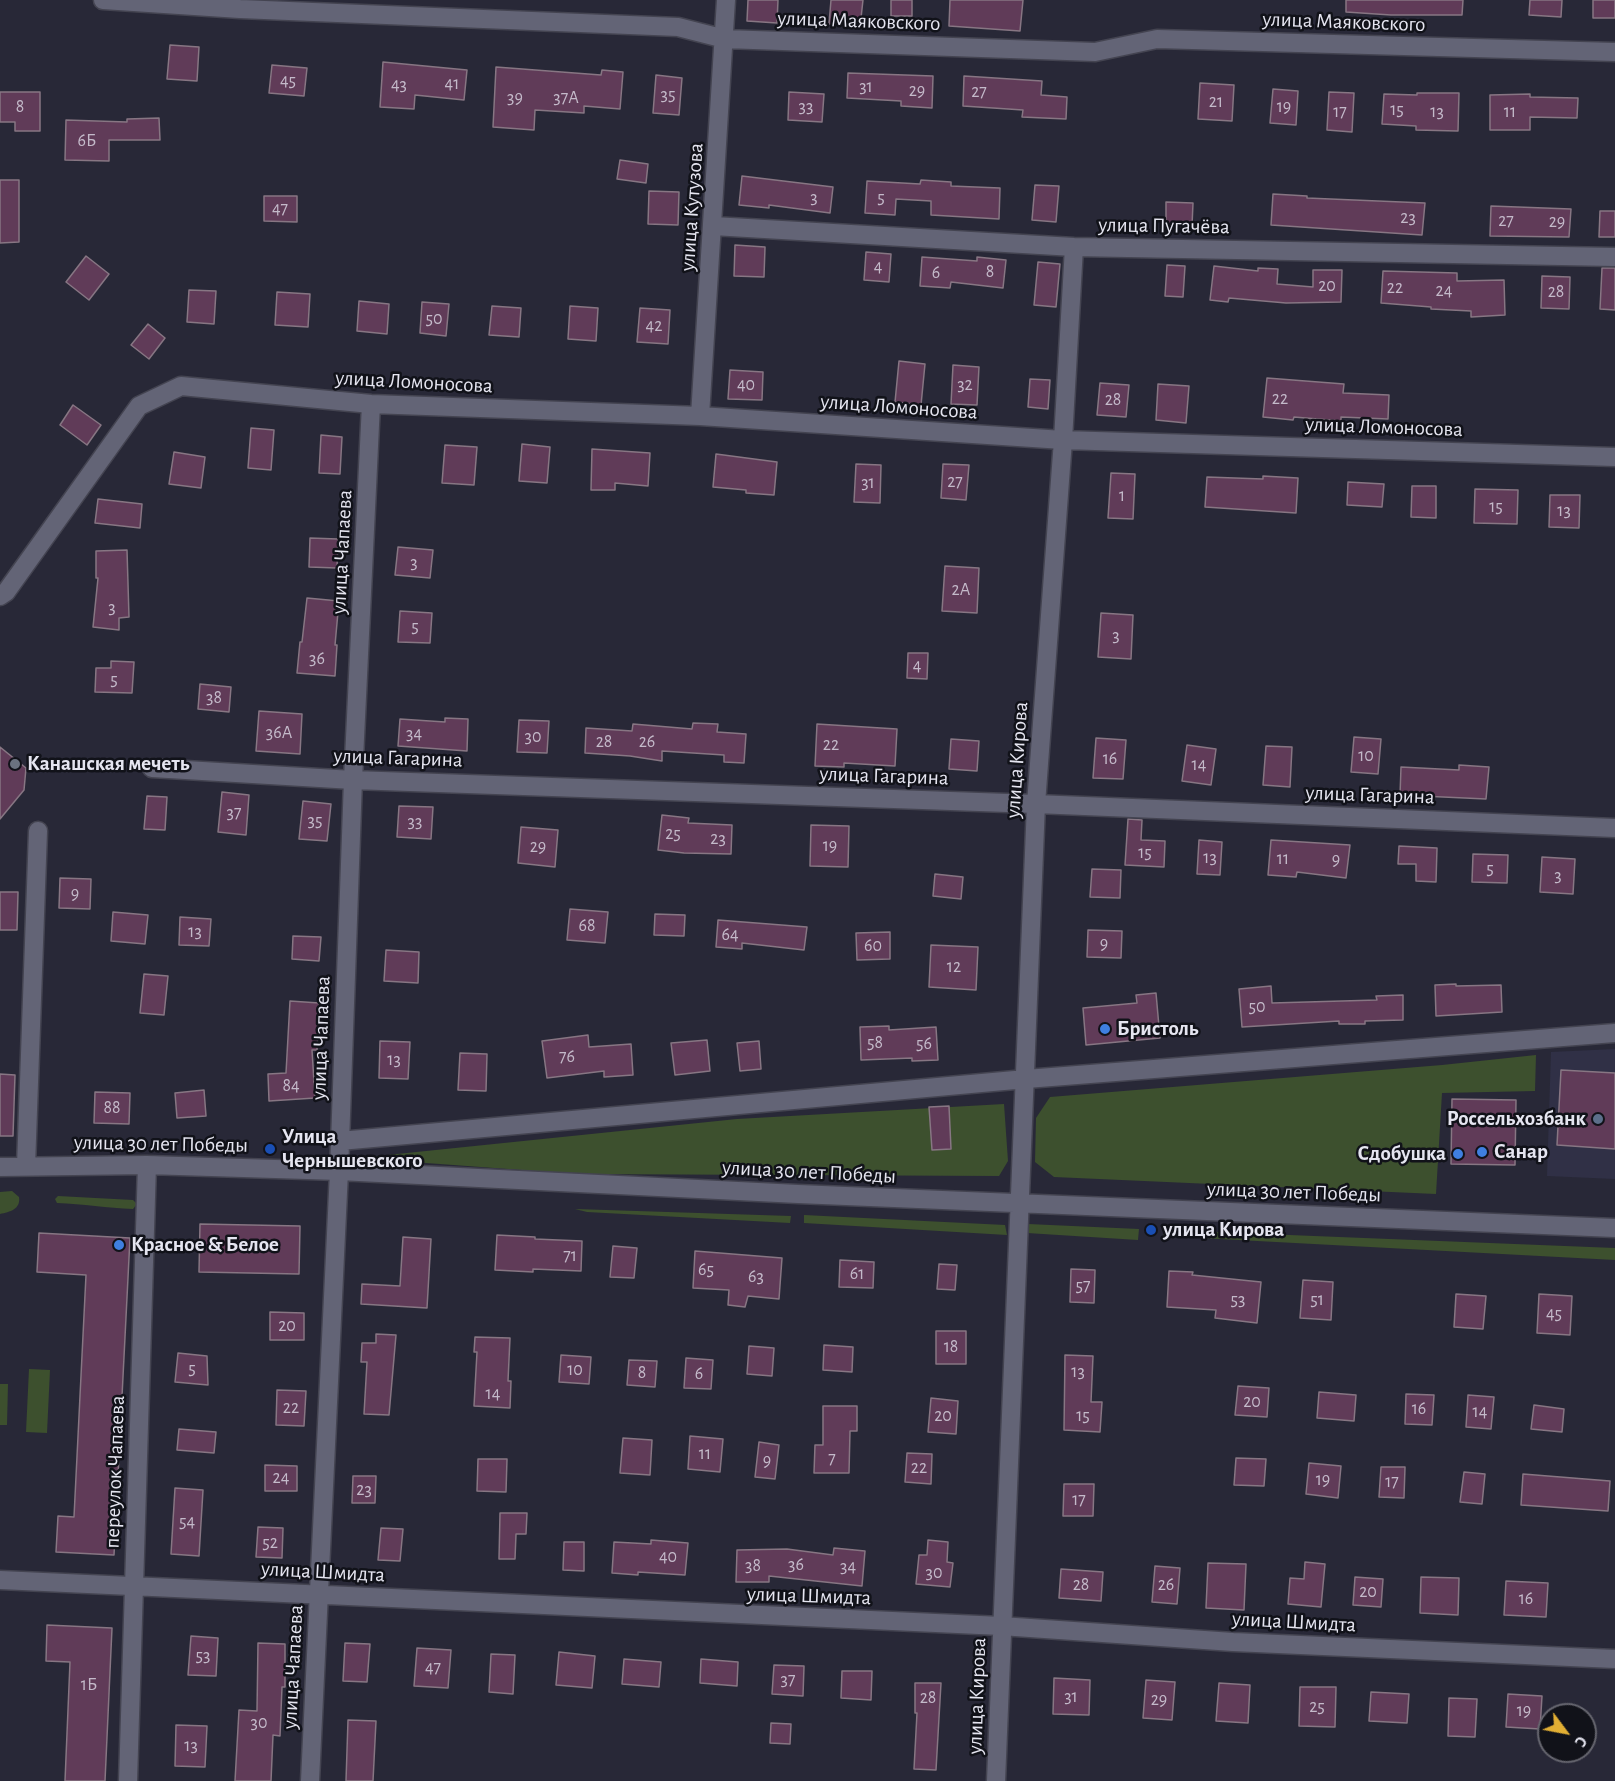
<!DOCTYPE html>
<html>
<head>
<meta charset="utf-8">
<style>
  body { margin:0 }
  #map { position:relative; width:1615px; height:1781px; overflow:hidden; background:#282837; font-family:"Alegreya Sans",sans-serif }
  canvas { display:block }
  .north { position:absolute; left:1537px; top:1703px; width:60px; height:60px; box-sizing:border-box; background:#111219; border:2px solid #66666f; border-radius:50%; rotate:122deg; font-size:16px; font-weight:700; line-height:24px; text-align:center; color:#e5e5f0 }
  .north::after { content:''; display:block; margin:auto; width:21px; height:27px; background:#e2af34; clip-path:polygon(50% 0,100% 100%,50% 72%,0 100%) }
</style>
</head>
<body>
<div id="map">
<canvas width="1615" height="1781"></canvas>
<div class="north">С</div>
</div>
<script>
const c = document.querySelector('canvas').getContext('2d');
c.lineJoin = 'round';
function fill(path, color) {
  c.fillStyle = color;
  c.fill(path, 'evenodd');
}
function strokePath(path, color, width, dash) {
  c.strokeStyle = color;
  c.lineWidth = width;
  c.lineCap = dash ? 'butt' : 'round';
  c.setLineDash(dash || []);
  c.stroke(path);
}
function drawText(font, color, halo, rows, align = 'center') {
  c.font = font + ' "Alegreya Sans",sans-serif';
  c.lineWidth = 5;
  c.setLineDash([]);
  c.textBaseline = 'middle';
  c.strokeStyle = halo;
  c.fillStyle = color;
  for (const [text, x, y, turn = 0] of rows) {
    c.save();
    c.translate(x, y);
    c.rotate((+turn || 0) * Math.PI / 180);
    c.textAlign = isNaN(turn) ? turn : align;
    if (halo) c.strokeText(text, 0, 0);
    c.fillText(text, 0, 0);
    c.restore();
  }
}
const built = new Path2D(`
  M1615 1049V1179L1547 1176 1551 1052Z`);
const green = new Path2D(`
  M1536 1055 1535 1091 1442 1093 1436 1194 1054 1177 1035 1162 1036 1118 1050 1097 1442 1065Z
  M1004 1104 1008 1161 999 1176 576 1174 358 1158 737 1119Z
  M12 1191 19 1197C21 1209 10 1212 0 1214V1192Z
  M58 1196 133 1200 137 1204 133 1209C107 1208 83 1204 57 1203L55 1199Z
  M575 1209 791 1216 790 1223 587 1212Z
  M804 1215 1005 1225 1007 1235 804 1223Z
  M1028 1224 1139 1229 1138 1240 1027 1233Z
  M1164 1230 1615 1248V1260L1163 1236Z
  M29 1369 50 1370 47 1433 26 1432Z
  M0 1384H8L7 1425H0Z`);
const building = new Path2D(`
  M748 0H778L777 23 747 21Z
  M831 0H863L860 27 829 24Z
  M891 0H912V16H891Z
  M950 0H1023L1020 31 949 26Z
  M1346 0H1463L1462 15H1391L1346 12Z
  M1530 0H1562L1561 17 1529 15Z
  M1593 0H1615V18H1593Z
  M170 45 199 47 197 81 167 79Z
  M383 62 467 70 464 100 415 95 414 109 380 107Z
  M272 65 307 68 304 96 269 93Z
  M496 67 601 75 602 70 623 72 620 109 584 106V113L535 110 534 130 493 127Z
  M848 73 933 76 932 108 901 106V101L847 98Z
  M656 75 682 78 679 115 653 113Z
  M964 76 1042 81 1041 95 1067 97 1066 119 1022 117 1023 110 963 106Z
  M1200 83 1234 85 1232 121 1198 119Z
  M1273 89 1298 91 1296 125 1270 123Z
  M0 92H40V131H15V122H0Z
  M789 92 824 94 822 122 788 120Z
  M1329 92 1354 93 1352 132 1327 130Z
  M1417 93H1459L1458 131 1416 130V126L1382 124 1384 94 1417 95Z
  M1530 94V97L1578 98 1577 118 1530 117V130H1490V95Z
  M159 118 160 140H109V161L65 160 66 120 127 122V119Z
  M620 160 648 164 646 183 617 179Z
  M742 176 833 187 830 213 769 205V208L739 205Z
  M0 180H19V242L0 243Z
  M921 180 951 182V186L1000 188 999 219 931 215V201L896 199 895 215 865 213 867 181 920 184Z
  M1035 185 1059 186 1056 222 1032 220Z
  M649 191 679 192 678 225 648 224Z
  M1273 194 1307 196V198L1425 203 1422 235 1271 225Z
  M264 196H297V222L264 221Z
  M1166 202 1193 203 1192 226 1166 225Z
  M1491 206 1571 209 1569 237 1490 236Z
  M1600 211H1615V237H1599Z
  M735 245 765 247 764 277 734 276Z
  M866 252 891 254 889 282 864 280Z
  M86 256 109 274 89 300 66 282Z
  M922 257 977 261V257L1006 260 1003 288 951 282 950 288 920 286Z
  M1038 262 1060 264 1056 307 1034 305Z
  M1167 265 1185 266 1183 297 1165 296Z
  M1214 266 1258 271V268L1278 269 1277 284 1313 287V270H1342L1341 302 1286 303 1229 298 1228 302 1210 300Z
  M1602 268H1615V310L1600 309Z
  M1383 271 1457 273V281L1504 280 1505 315 1471 317V311L1431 309V307L1381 303Z
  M1542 276 1570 277 1569 309 1541 308Z
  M189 290 216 291 214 324 187 322Z
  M277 292 310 294 308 327 275 325Z
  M359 301 389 304 387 334 357 331Z
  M422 302 449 304 446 336 420 333Z
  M492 306 521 308 519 337 489 335Z
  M570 306 598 308 596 341 568 339Z
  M640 308 670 310 668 344 637 342Z
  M148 324 165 338 149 359 131 345Z
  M899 361 925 364 921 405 895 402Z
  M953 365 979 367 977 405 951 404Z
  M730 370 763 372 762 400 728 399Z
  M1267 378 1344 384 1343 393 1389 395 1388 419 1341 417V421L1294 417 1293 420 1263 417Z
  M1030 379 1050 380 1048 409 1028 407Z
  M1100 383 1129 385 1126 417 1097 415Z
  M1158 384 1189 386 1186 423 1156 420Z
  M73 405 101 425 87 445 60 425Z
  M251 428 274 430 271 470 248 468Z
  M321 435 342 437 340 474 319 473Z
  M522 444 550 447 547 483 519 481Z
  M445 445 477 447 474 485 442 483Z
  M592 449 650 453 648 486 615 483V490H591Z
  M174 452 205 457 201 488 169 484Z
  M716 454 777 462 774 495 746 493V490L713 487Z
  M856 464 881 465 880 503 854 502Z
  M943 464 969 465 966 500 941 498Z
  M1111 473 1135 474 1133 519 1108 518Z
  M1263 476 1298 478 1296 513 1205 507 1207 477 1263 479Z
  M1348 482 1384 484 1382 507 1347 505Z
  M1412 486H1436V518L1411 517Z
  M1475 489 1518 490 1517 524 1474 523Z
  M1550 495H1580L1579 528 1549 527Z
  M98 499 142 504 140 528 95 523Z
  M310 538 338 539 337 568 309 567Z
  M398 547 433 550 430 578 395 575Z
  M127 550 129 617 119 618V630L93 627 98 578H96V551Z
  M945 566 979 568 977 613 942 611Z
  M307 598 339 601 335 645H337L335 676 297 673 300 642H302Z
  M400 611 432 613 430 643 398 642Z
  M1101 613 1133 615 1131 659 1098 657Z
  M908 653H928L927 679 907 678Z
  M111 661 134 662 132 693 95 692 96 668H111Z
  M200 684 231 687 229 712 198 709Z
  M259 711 302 714 300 754 256 751Z
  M445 718 468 719 467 751 398 746 400 719 445 722Z
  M519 720 549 721 547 753 517 752Z
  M693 723 718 724 717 732 746 734 744 763 724 762V755L662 751V761L630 756 585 753 586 728 632 731 633 724 692 729Z
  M817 724 897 729 895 766 844 763V767L815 766Z
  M1354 737 1381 739 1378 774 1351 772Z
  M1096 738 1126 740 1123 779 1093 778Z
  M951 739 979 741 977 771 949 769Z
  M1187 745 1216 749 1211 785 1182 781Z
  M1266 746 1292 747 1290 787 1263 785Z
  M0 747 26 768 24 790 0 819Z
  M1459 765 1489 767 1486 799 1400 795 1401 767 1459 770Z
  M222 792 249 795 246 835 218 832Z
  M147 796 167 797 165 830 144 829Z
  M303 801 331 804 327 841 299 839Z
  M399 806 433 807 431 839 397 837Z
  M662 815 689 818 688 823 732 825 731 854 684 853 658 850Z
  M1128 819 1142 820 1141 840 1165 841 1164 867 1125 865Z
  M811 825 849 826 848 867 810 866Z
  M521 827 558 830 555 867 518 863Z
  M1199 840 1222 842 1220 875 1197 874Z
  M1271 840 1350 845 1346 878 1297 872 1296 877 1268 875Z
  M1399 846 1437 848 1436 882 1416 881V864H1398Z
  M1473 854 1508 855 1507 883 1472 882Z
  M1542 857 1575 859 1573 894 1540 892Z
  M1092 869 1121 870 1120 898 1090 897Z
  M935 874 963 877 961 899 933 896Z
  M60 878 91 879 90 909 59 908Z
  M0 892H18L17 930H0Z
  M570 909 608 912 605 943 567 940Z
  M113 912 148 915 145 944 111 941Z
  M655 914 685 915 684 936 654 935Z
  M180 917 211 919 209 946 179 945Z
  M718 920 807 927 804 950 742 943V949L716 947Z
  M1088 930 1122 931 1121 958 1087 957Z
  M890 932V959L857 960 856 933Z
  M293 936 321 937 319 961 292 959Z
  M931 945 978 947 976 990 929 987Z
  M386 950 419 952 418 983 384 981Z
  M144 974 168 976 164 1015 140 1013Z
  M1456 984V986L1501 985 1502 1012 1436 1016 1435 985Z
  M1271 986 1272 1003 1377 1000 1376 996 1403 995V1020L1365 1021V1024H1339V1021L1242 1027 1239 989Z
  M1156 993 1160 1038 1086 1045 1083 1008 1137 1003 1136 995Z
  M290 1001 319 1003 317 1050H312L315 1098 269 1101 268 1074 286 1073Z
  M889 1026V1030L936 1027 938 1060 912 1061V1058L861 1060 860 1027Z
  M588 1035 589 1047 631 1044 633 1075 604 1077V1071L547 1078 542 1041Z
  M707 1040 710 1071 675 1075 671 1043Z
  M380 1041 410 1042 408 1079 379 1078Z
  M759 1041 761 1069 740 1071 737 1043Z
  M460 1053 487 1054 486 1091 458 1090Z
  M1561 1070 1615 1073V1149L1557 1145Z
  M0 1074 15 1075 13 1136H0Z
  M204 1090 206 1116 177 1118 175 1093Z
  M95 1092 130 1093 129 1124 94 1123Z
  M1452 1099 1516 1100 1515 1165 1451 1164Z
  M949 1106 951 1149 932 1150 929 1107Z
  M200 1224 300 1226 299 1274 199 1272Z
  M39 1233 130 1238 114 1555 56 1552 58 1516 74 1517 86 1275 37 1272Z
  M497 1235 535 1237V1239L582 1241 581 1271 533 1269V1272L495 1270Z
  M403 1237 431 1239 427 1308 361 1304 362 1284 400 1286Z
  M613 1246 637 1248 634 1278 610 1277Z
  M695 1251 782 1258 779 1299 748 1296 745 1307 728 1305 729 1290 693 1288Z
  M840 1260 874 1262 873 1288 839 1287Z
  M939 1264 957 1265 955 1290 937 1289Z
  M1071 1269 1095 1270 1094 1303 1070 1302Z
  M1169 1271 1193 1272 1192 1275 1261 1282 1257 1323 1215 1318 1216 1310 1167 1307Z
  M1303 1280 1333 1282 1331 1320 1300 1318Z
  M1456 1294 1486 1296 1483 1329 1454 1327Z
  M1539 1294 1572 1296 1570 1335 1537 1333Z
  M270 1312 304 1313V1340H270Z
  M936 1331H966V1364H936Z
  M376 1334 396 1335 389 1415 364 1414 367 1362H361L362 1343H376Z
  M475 1337 510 1338 508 1381H511L510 1408 474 1406 477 1352H474Z
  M824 1345 853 1347 852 1372 823 1370Z
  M749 1346 774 1348 772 1376 747 1374Z
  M178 1353 207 1356 208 1385 175 1382Z
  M561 1355 591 1357 589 1384 559 1382Z
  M1065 1355 1093 1356 1091 1402H1102L1100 1432 1064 1430Z
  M686 1358 713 1360 711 1389 684 1388Z
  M629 1360 657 1361 655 1387 627 1385Z
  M1238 1386 1269 1388 1267 1417 1235 1415Z
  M277 1390 306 1391 304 1426 276 1425Z
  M1319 1392 1356 1395 1354 1421 1317 1418Z
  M1406 1394 1434 1395 1432 1425 1405 1424Z
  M1468 1395 1494 1397 1491 1429 1466 1427Z
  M931 1398 958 1401 956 1434 928 1432Z
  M1534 1405 1564 1409 1562 1432 1531 1429Z
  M823 1406H857V1431H850L849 1473H814L815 1445H823Z
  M179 1429 216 1432 214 1453 177 1450Z
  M690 1436 723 1439 720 1472 688 1469Z
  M623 1438 652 1440 650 1475 620 1473Z
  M759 1442 779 1445 775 1479 755 1477Z
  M907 1453 932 1454 931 1484 905 1482Z
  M1236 1458 1266 1459 1264 1486 1234 1485Z
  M478 1459H507L506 1492 477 1491Z
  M1309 1463 1341 1466 1338 1498 1306 1494Z
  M265 1465 297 1466V1491H265Z
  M1381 1467H1405L1404 1498 1379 1497Z
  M1464 1472 1485 1474 1482 1504 1460 1502Z
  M1523 1474 1610 1481 1608 1511 1521 1505Z
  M353 1476H376L375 1503H352Z
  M1064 1484H1094L1093 1516H1063Z
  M175 1488 203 1490 199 1556 171 1554Z
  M500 1513H527L526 1534H516L515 1559H499Z
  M258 1527 283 1528 282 1558 256 1557Z
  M381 1528 403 1529 400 1561 378 1560Z
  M651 1540 688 1543 685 1575 638 1572V1575L612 1573 614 1542 651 1544Z
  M928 1540 948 1542 947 1562 953 1563 950 1587 916 1584 919 1555H927Z
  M564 1542H584V1571L563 1570Z
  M834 1548 865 1551 862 1586 769 1576V1582H736L737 1550 787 1549 833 1555Z
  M1305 1562 1325 1564 1321 1607 1288 1604 1290 1578 1304 1579Z
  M1208 1563 1246 1564 1244 1610 1206 1608Z
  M1155 1566 1180 1568 1177 1604 1152 1602Z
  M1061 1569 1103 1572 1101 1601 1059 1598Z
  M1355 1577 1383 1579 1381 1607 1353 1605Z
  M1421 1577 1459 1578 1458 1615 1420 1613Z
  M1506 1581 1548 1583 1546 1617 1504 1615Z
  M47 1625 112 1628 105 1781H65L70 1662 46 1661Z
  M191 1636 218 1638 216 1676 188 1675Z
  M258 1643 285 1644V1687H282L280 1736 273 1735 271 1781H235L239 1710 257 1711Z
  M345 1643 370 1644 367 1682 343 1681Z
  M417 1648 451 1650 448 1688 414 1686Z
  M559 1652 595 1656 592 1688 556 1685Z
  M491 1654 515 1655 513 1694 489 1692Z
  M624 1659 661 1662 659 1687 622 1684Z
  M701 1659 738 1662 737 1686 700 1683Z
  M774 1665 804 1666 803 1696 772 1694Z
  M842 1671H872L871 1700 841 1698Z
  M1054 1678 1090 1680 1089 1715 1053 1714Z
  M1146 1680 1175 1682 1172 1720 1143 1718Z
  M915 1683H941L936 1770 914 1769 917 1713H915Z
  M1219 1683 1250 1685 1248 1723 1216 1721Z
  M1300 1687H1336L1335 1727 1299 1726Z
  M1371 1692 1409 1694 1407 1723 1369 1721Z
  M1508 1694 1542 1696 1540 1729 1506 1727Z
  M1449 1698 1477 1699 1475 1737 1448 1736Z
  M348 1720 376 1721 373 1781H346Z
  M771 1723 791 1724 790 1744 770 1743Z
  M176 1725 207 1726 205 1767 175 1766Z`);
const minor = new Path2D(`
  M103 0 240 9 678 27 725 39 1095 52 1157 39 1615 52
  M713 226 1074 247 1615 257
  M700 416 726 0
  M0 596 6 592 139 406 181 386 371 404 700 416 1063 440 1615 457
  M152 768 353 780 1036 804 1615 828
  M340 1141 1026 1079 1615 1033
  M26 1166 38 831
  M0 1167 147 1165 339 1171 798 1194 1615 1228
  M0 1580 1001 1626 1233 1642 1615 1659
  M128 1781 147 1165
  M310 1781 339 1171 353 780 371 404
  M996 1781 1036 804 1063 440 1074 247`);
const markers = [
  [15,764,6,"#6b7280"],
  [1105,1029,6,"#3f7fe0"],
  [1598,1119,6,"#5c6f8a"],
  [270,1149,6,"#1a4fb4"],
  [1482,1152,6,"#3f7fe0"],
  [1458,1154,6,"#3f7fe0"],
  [1151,1230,6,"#1a4fb4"],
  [119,1245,6,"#3f7fe0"]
];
const numberNames = [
  ["45",288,81],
  ["41",452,84],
  ["43",399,85],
  ["31",866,87],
  ["29",917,91],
  ["27",979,92],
  ["35",668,95],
  ["39",515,98],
  ["37А",566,98],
  ["21",1216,102],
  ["8",20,107],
  ["33",806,107],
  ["19",1284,107],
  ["15",1397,110],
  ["17",1340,112],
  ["13",1437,112],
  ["11",1510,112],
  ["6Б",87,141],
  ["3",814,198],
  ["5",881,198],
  ["47",280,209],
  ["23",1408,218],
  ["27",1506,221],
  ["29",1557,222],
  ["4",878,267],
  ["8",990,272],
  ["6",936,273],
  ["20",1327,286],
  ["22",1395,288],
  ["24",1444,291],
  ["28",1556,292],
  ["50",434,319],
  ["42",654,326],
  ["40",746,385],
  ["32",965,385],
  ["22",1280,399],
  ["28",1113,400],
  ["27",955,482],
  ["31",868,483],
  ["1",1122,496],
  ["15",1496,507],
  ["13",1564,511],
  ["3",414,563],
  ["2А",961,590],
  ["3",112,608],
  ["5",415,627],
  ["3",1116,636],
  ["36",317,659],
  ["4",917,666],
  ["5",114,680],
  ["38",214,698],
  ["36А",279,733],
  ["34",414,734],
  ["30",533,737],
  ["28",604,742],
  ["26",647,742],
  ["22",831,745],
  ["10",1366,756],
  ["16",1110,759],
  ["14",1199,765],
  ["37",234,813],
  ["35",315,821],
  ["33",415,822],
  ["25",673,834],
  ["23",718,839],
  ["19",830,846],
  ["29",538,847],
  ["15",1145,853],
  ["13",1210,858],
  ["11",1283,859],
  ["9",1336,860],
  ["5",1490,869],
  ["3",1558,876],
  ["9",75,894],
  ["68",587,926],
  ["13",195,932],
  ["64",730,935],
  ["9",1104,944],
  ["60",873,946],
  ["12",954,967],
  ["50",1257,1007],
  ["58",875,1043],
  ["56",924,1044],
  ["76",567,1057],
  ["13",394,1060],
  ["84",291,1086],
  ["88",112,1108],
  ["71",570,1256],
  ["65",706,1270],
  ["61",857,1274],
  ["63",756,1277],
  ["57",1083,1286],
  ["53",1238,1300],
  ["51",1317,1300],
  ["45",1554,1314],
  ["20",287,1326],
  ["18",951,1347],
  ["5",192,1369],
  ["10",575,1370],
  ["13",1078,1372],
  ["8",642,1373],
  ["6",699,1374],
  ["14",493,1394],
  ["20",1252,1402],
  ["22",291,1408],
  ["16",1419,1409],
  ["14",1480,1412],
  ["20",943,1416],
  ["15",1083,1416],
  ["11",705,1454],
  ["7",832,1459],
  ["9",767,1461],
  ["22",919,1468],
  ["24",281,1478],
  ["19",1323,1480],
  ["17",1392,1482],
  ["23",364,1490],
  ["17",1079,1500],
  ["54",187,1522],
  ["52",270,1543],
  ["40",668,1557],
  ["36",796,1565],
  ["38",753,1566],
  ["34",848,1567],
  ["30",934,1573],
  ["28",1081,1585],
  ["26",1166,1585],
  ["20",1368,1592],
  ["16",1526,1599],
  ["53",203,1656],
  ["47",433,1668],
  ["37",788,1680],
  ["1Б",89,1685],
  ["31",1071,1697],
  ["28",928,1698],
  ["29",1159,1700],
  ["25",1317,1707],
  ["19",1524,1711],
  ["30",259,1723],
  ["13",191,1746]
];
const streetNames = [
  ["улица Маяковского",859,21,2],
  ["улица Маяковского",1344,22,2],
  ["улица Кутузова",692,207,-86],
  ["улица Пугачёва",1164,226,1],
  ["улица Ломоносова",414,382,3],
  ["улица Ломоносова",899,407,4],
  ["улица Ломоносова",1384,427,2],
  ["улица Чапаева",342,552,-87],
  ["улица Гагарина",398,758,2],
  ["улица Кирова",1017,760,-86],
  ["улица Гагарина",884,776,2],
  ["улица Гагарина",1370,795,2],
  ["улица Чапаева",321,1038,-88],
  ["улица 30 лет Победы",161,1144,1],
  ["улица 30 лет Победы",809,1172,3],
  ["улица 30 лет Победы",1294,1192,2],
  ["переулок Чапаева",115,1472,-88],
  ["улица Шмидта",323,1572,3],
  ["улица Шмидта",809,1596,2],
  ["улица Шмидта",1294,1622,3],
  ["улица Чапаева",293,1667,-87],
  ["улица Кирова",977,1696,-88]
];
const poiNames = [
  ["Канашская мечеть",27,764],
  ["Бристоль",1117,1029],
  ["Россельхозбанк",1586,1119,"right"],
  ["Улица",282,1137],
  ["Чернышевского",282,1161],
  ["Санар",1494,1152],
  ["Сдобушка",1446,1154,"right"],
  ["улица Кирова",1163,1230],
  ["Красное & Белое",131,1245]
];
fill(built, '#303046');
fill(green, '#3d502e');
fill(building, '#603b58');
strokePath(building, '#877683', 1.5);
strokePath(minor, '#444451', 21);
strokePath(minor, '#636476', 18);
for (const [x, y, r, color] of markers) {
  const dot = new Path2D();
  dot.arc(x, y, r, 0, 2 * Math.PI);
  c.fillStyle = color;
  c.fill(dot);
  strokePath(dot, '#111219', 2);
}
drawText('18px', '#c4baca', null, numberNames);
drawText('21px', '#e5e5f0', '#111219', streetNames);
drawText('bold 21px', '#e5e5f0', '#111219', poiNames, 'left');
</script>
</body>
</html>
